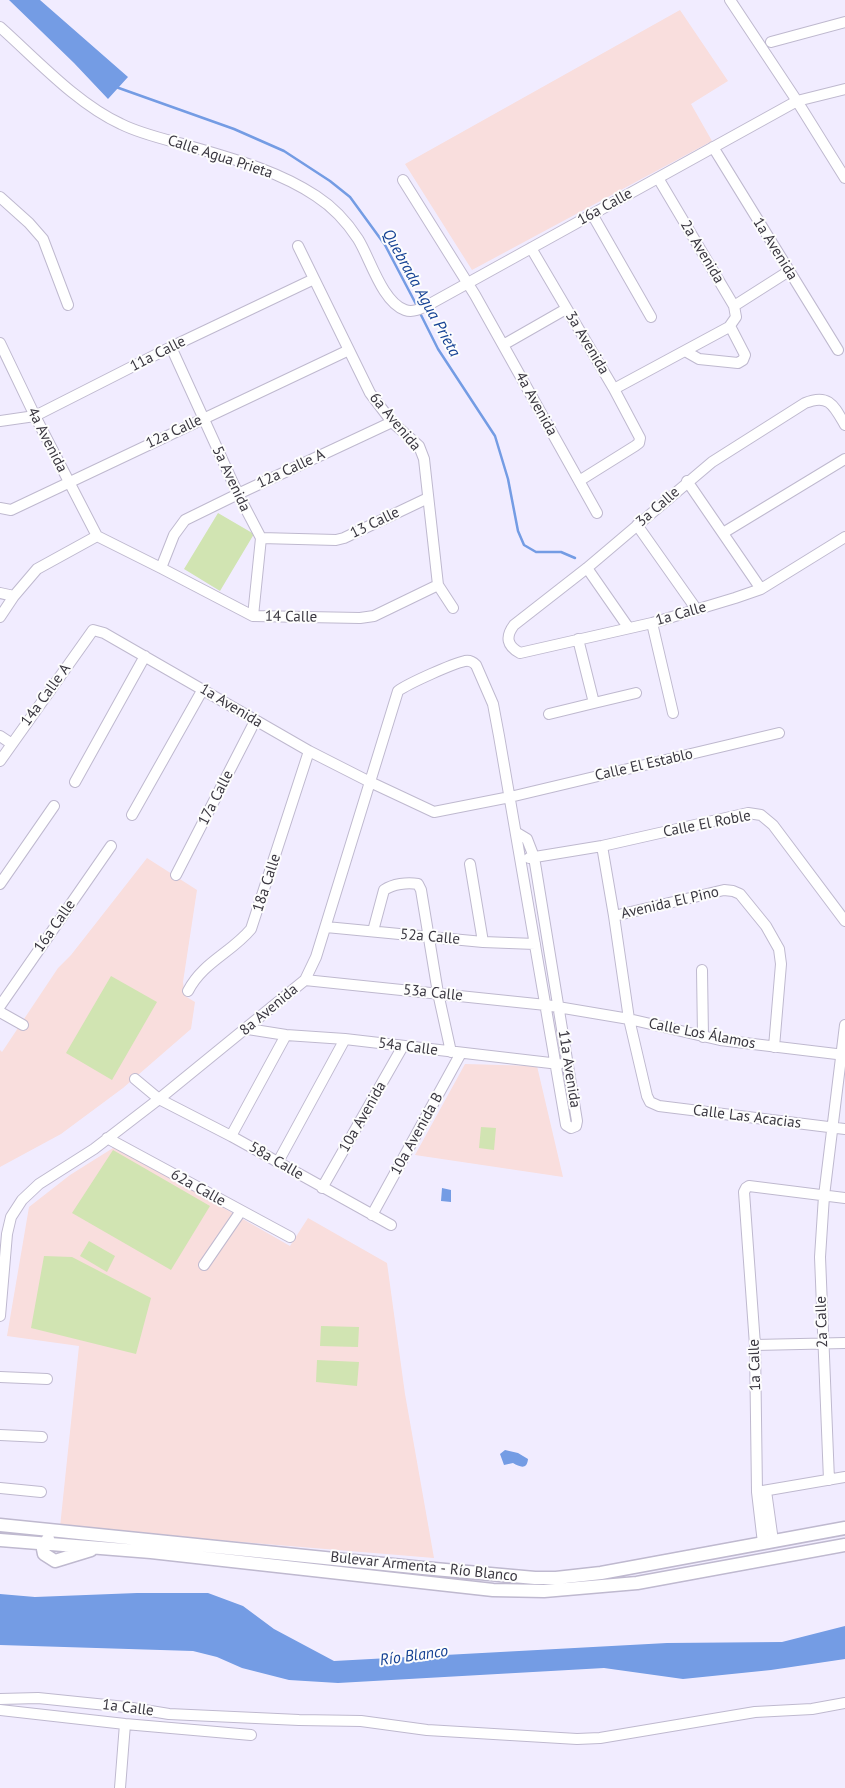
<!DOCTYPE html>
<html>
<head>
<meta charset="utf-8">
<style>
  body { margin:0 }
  canvas { display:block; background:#f1ecff }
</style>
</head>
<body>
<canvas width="845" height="1788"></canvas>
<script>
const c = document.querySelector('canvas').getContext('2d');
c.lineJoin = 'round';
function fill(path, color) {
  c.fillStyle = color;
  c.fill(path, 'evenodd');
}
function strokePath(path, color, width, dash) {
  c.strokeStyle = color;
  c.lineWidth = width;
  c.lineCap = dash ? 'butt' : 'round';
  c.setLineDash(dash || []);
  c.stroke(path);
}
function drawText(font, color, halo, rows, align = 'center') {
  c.font = font + ' "PT Sans",sans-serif';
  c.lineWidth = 4;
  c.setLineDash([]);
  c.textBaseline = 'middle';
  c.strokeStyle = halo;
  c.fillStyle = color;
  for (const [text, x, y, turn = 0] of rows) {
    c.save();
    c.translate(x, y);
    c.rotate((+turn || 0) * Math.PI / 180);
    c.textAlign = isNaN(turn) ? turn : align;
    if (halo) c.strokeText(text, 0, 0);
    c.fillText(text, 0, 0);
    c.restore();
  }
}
const education = new Path2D(`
  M680 10 728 81 691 104 712 141 472 270 405 164Z
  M147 858 197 890 183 982 185 996 195 1002 191 1029 123 1088 61 1134 0 1167V1050L2 1052 58 968 71 955Z
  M465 1064 537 1066 563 1177 415 1155Z
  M113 1148H119L290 1246 308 1218 387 1263 405 1394 434 1558 60 1527 79 1346 7 1336 29 1207 70 1175Z`);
const green = new Path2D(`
  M218 513 254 534 220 591 184 569Z
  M111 976 157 1002 112 1080 66 1053Z
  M481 1127 496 1128 494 1150 479 1148Z
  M113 1150 210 1206 171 1270 72 1213Z
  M89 1241 115 1256 107 1272 80 1256Z
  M44 1256 72 1257 151 1298 136 1354 31 1328Z
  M321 1326 359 1327 358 1347 320 1346Z
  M317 1360 359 1362 357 1386 316 1382Z`);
const water = new Path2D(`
  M9 0H40L128 77 108 99 74 63Z
  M442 1188 451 1190V1202L441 1201Z
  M505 1450 518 1453 528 1459C527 1470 520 1467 513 1463L504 1465 500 1454Z
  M137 1593H208L243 1606 274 1629 334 1661 667 1643 782 1642 845 1626V1659L771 1670 683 1679 604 1668 338 1683 289 1680 242 1668 217 1657 193 1651 0 1645V1594L35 1597Z`);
const stream = new Path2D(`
  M116 87 234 129 284 151 330 181 350 197 385 245 417 306
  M419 311 438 349 495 436 508 479 518 531 524 545 536 552H561L575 558`);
const minor = new Path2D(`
  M730 0 797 101 845 178
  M0 27C36 59 77 104 121 124 141 134 164 139 186 145 230 158 277 170 316 196 333 207 347 222 358 239 370 258 382 302 405 310 414 313 422 308 430 304L797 101 845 89
  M771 42 845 22
  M713 147 838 350
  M403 180 475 295 597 513
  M0 197 29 223 43 239 68 305
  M592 214 651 317
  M298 246 370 393 392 422 419 446 424 459 438 585 453 608
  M531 248 614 389 640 438 639 443 635 446 579 481
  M734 306 789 271
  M0 343 35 416 97 536
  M503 345 566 309
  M171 347 238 494 261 538 253 616
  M685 351 699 359 738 363 743 360 745 355 730 326
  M614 389 729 327 736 317 734 306 658 178
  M0 421 35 416 171 347 314 279
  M845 425C834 406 829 393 805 403L712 462 587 568 514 625C505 637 507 646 520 653L652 623 735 598 761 589 845 537
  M687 481 761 589
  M0 508 11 510 349 350
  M637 525 697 610
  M723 533 845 459
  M97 536 161 568 253 616 360 618 374 616 438 585
  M261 538 336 540 344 538 428 498
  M161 568 174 535 185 520 238 494 392 422
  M587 568 628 627
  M0 593 14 596
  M0 617 14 596 37 569 97 536
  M652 623 673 713
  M578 639 594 703 636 693
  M549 714 594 703
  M0 736 12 744
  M0 761 93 630 104 633 309 751 370 782 434 812 510 797 779 733
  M75 782 145 656
  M132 815 203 689
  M602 846 614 916 629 1019 647 1096 650 1102 659 1106 845 1129
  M529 858 602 846 748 813 761 815 773 825 845 921
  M470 864 483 942
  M176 875 255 721
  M0 884 54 806
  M614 916 724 890 733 891 740 894 766 926 779 949 781 964 774 1047
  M326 927 483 942 535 944
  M373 931 384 890C393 884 407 882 418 884L421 890 438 993 451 1052
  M702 970 703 1037
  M305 980 546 1005 629 1019 720 1040 845 1055
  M188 991C203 962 231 953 251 929L309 751
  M0 1006 111 846
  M0 1012 23 1025
  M248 1029 286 1035 345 1039 559 1064
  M135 1079 159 1099 231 1136 391 1225
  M231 1136 286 1035
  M107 1138 290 1237
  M278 1162 345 1039
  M322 1188 403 1046
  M372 1215 461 1053
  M204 1265 241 1211
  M0 1316 7 1234 11 1217 22 1200 39 1184 94 1149 159 1099 305 980 316 957 398 691C409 683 452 664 465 661 470 660 473 662 476 665L493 704 499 736 566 1125 571 1128 576 1126 577 1121 534 857 527 839 517 833
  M755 1345 845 1343
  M0 1377 47 1379
  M0 1435 42 1437
  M829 1480 820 1257 824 1196 845 1025
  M0 1488 41 1492
  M766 1491 773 1541
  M757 1492 845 1477
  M763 1543 757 1492 755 1345 744 1192 746 1188 749 1186 845 1198
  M0 1699 38 1698 126 1707 169 1714 299 1720 361 1721 427 1730 577 1739 600 1738 755 1712 812 1709 845 1703
  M0 1710 125 1724 251 1735
  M120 1788 125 1724`);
const major = new Path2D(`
  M0 1525 423 1568 535 1578H556L601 1573 845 1528
  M48 1539 43 1549 44 1554 55 1561 91 1550
  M0 1540 151 1552 493 1590 544 1591 637 1583 845 1545`);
const streetNames = [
  ["Calle Agua Prieta",220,157,18],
  ["16a Calle",605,207,-29],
  ["1a Avenida",775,249,58],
  ["2a Avenida",702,252,59],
  ["3a Avenida",587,343,59],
  ["11a Calle",158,354,-27],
  ["4a Avenida",536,404,61],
  ["6a Avenida",395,422,50],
  ["12a Calle",174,432,-25],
  ["4a Avenida",47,440,63],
  ["12a Calle A",291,469,-25],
  ["5a Avenida",231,479,65],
  ["3a Calle",658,507,-41],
  ["13 Calle",375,523,-26],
  ["1a Calle",681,614,-16],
  ["14 Calle",291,617,1],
  ["14a Calle A",46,695,-54],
  ["1a Avenida",231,706,31],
  ["Calle El Establo",644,765,-13],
  ["17a Calle",216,798,-63],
  ["Calle El Roble",707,824,-11],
  ["18a Calle",267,883,-72],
  ["Avenida El Pino",670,903,-13],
  ["16a Calle",55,926,-55],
  ["52a Calle",430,937,5],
  ["53a Calle",433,993,6],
  ["8a Avenida",269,1010,-40],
  ["Calle Los Álamos",702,1034,11],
  ["54a Calle",408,1047,7],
  ["11a Avenida",569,1069,81],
  ["10a Avenida",363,1117,-60],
  ["Calle Las Acacias",747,1117,7],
  ["10a Avenida B",417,1134,-61],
  ["58a Calle",276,1161,30],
  ["62a Calle",198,1188,29],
  ["2a Calle",822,1322,-92],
  ["1a Calle",755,1365,-92],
  ["Bulevar Armenta - Río Blanco",424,1567,6],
  ["1a Calle",128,1708,7]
];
const waterNames = [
  ["Quebrada Agua Prieta",421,293,61],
  ["Río Blanco",414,1656,-8]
];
fill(education, '#f9dedd');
fill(green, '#d1e4b2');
fill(water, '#749ce4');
strokePath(stream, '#749ce4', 2.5);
strokePath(minor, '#bfb9cf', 12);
strokePath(major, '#bfb9cf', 15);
strokePath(minor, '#fff', 10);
strokePath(major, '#fff', 12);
drawText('15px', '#3a3740', '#fdfdfd', streetNames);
drawText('italic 16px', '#154294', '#fdfdfd', waterNames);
</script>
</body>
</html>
